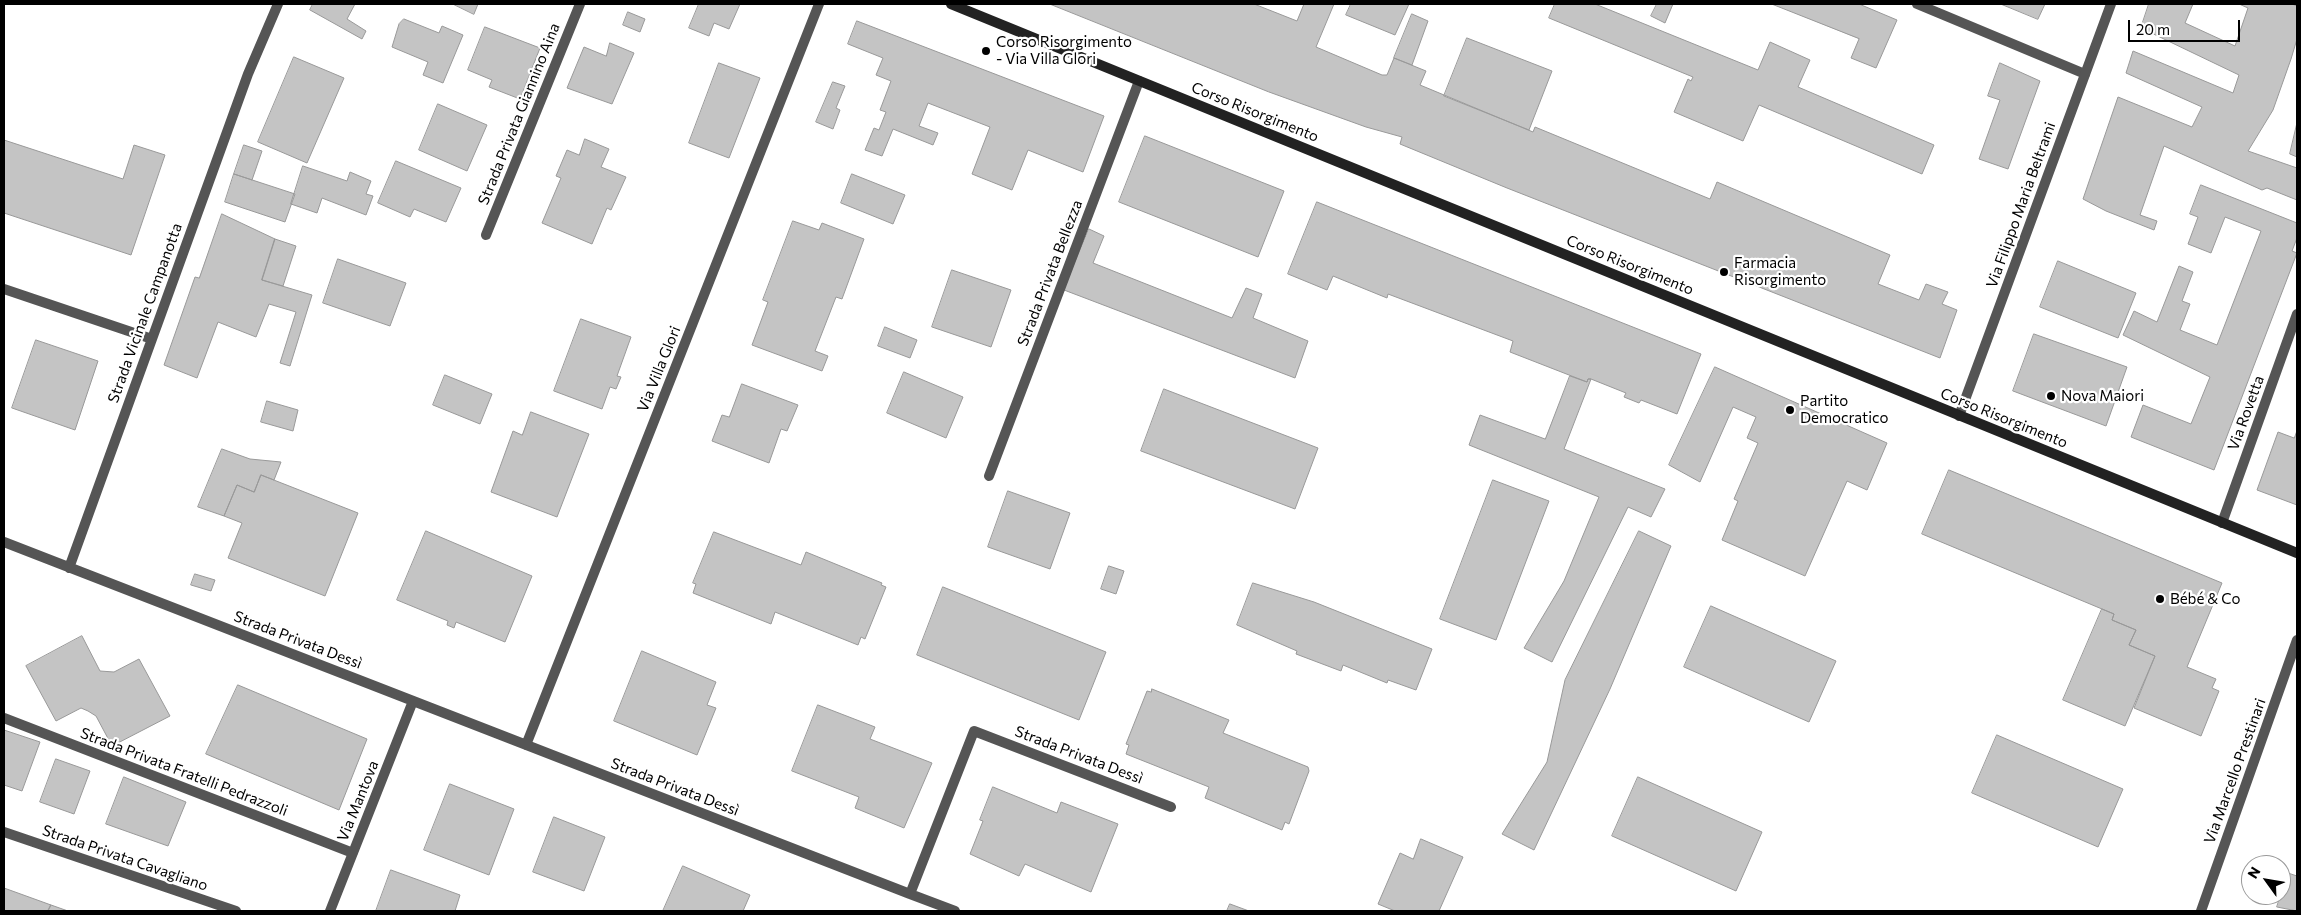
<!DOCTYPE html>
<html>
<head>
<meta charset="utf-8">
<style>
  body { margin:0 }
  #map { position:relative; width:2301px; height:915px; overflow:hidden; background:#fff; font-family:Commissioner,sans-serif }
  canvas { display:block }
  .frame { position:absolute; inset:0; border:5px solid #000; pointer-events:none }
  .north { position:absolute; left:2241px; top:855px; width:50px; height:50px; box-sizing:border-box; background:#fff; border:1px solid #999; border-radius:50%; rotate:302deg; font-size:14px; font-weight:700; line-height:20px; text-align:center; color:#000 }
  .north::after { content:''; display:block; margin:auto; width:18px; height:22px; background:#000; clip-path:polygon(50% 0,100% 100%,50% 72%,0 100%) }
  .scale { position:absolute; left:2128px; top:20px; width:112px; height:22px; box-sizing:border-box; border:2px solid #000; border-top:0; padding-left:6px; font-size:15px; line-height:18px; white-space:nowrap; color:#000; -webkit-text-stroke:4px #fff; paint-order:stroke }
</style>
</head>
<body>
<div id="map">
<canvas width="2301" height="915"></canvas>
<div class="frame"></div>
<div class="north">N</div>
<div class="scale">20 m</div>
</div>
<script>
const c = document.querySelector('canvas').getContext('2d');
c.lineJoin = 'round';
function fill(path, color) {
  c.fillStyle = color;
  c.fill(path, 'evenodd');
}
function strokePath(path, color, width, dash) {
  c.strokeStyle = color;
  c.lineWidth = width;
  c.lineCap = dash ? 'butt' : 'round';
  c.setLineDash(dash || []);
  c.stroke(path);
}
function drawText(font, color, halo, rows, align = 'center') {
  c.font = font + ' Commissioner,sans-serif';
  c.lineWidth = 4.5;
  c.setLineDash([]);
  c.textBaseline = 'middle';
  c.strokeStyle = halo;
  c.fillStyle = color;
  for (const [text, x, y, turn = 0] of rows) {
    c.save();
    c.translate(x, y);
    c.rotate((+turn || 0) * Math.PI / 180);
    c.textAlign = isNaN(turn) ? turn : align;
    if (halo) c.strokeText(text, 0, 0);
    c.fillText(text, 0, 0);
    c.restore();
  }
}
const building = new Path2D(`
  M313 4H355L347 19 366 31 362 39 310 10Z
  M453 4H478L474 14Z
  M699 4H740L729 29 714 23 709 36 689 28Z
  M1050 4H1254L1297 21 1304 4H1334L1316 47 1382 75H1387L1394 58 1426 71 1420 85 1533 132 1535 127 1710 199 1717 182 1890 255 1878 284 1919 300 1926 284 1948 292 1942 304 1957 310 1940 358 1507 188 1400 144 1402 137 1366 127 1269 92Z
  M1351 4H1409L1395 35 1346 15Z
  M1555 4H1595L1758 70 1770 42 1810 60 1798 87 1934 145 1922 174 1759 105 1743 141 1674 112 1688 79 1691 81 1693 77 1549 18Z
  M1657 4H1673L1665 23 1651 16Z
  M1772 4H1859L1897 20 1876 68 1851 58 1859 39Z
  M2001 4H2045L2038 19Z
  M2149 4H2193L2185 23 2235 46 2248 8 2239 4H2292L2297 6V39L2291 59 2273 110 2248 151 2297 168V200L2267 188 2262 190 2164 146 2140 215 2157 221 2154 230 2106 211 2083 199 2118 97 2192 127 2202 107 2126 73 2133 51 2233 93 2239 75 2141 28Z
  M628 12 645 19 640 32 623 25Z
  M1412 14 1428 21 1412 65 1394 58Z
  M404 19 439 33 442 26 463 35 443 83 423 75 428 62 392 47 399 24Z
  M857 21 1104 116 1083 172 1028 150 1012 190 972 174 990 127 928 103 919 126 938 133 933 145 893 129 882 156 865 150 874 128 879 130 886 112 880 110 891 81 876 75 883 58 848 44Z
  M485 27 540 48 520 99 489 87 492 80 468 70Z
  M1467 38 1552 71 1529 130 1444 96Z
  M610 43 634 53 612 104 567 88 584 47 606 56Z
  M294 57 344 78 307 163 258 142Z
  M719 63 760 78 729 158 689 143Z
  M2000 63 2040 81 2008 169 1979 159 2000 100 1988 96Z
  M833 82 845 86 836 108 840 110 833 129 816 122Z
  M438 104 487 125 467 171 419 150Z
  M2297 123V157L2290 154Z
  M1145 136 1284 191 1258 257 1119 202Z
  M585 139 609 149 601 167 626 177 611 210 607 208 592 244 542 223 561 178 556 176 567 150 579 155Z
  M4 140 123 179 134 145 165 155 131 255 4 213Z
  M244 145 262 151 252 180 234 174Z
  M396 161 461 188 446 222 414 209 410 217 378 203Z
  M303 166 347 181 350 172 371 181 366 194 373 196 366 215 322 198 317 213 291 204Z
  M234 174 295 194 285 222 225 202Z
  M852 174 905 195 893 224 841 203Z
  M2201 185 2297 223V238L2292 251 2297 253 2214 470 2131 437 2143 405 2191 424 2210 377 2123 335 2134 311 2157 322 2179 266 2193 272 2182 301 2190 304 2180 330 2217 345 2261 231 2225 217 2211 253 2188 244 2198 217 2190 214Z
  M1317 202 1701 354 1677 414 1641 400 1639 403 1624 397 1626 393 1591 379H1588L1587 382 1510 352 1513 341 1388 294 1387 298 1333 276 1327 290 1288 274Z
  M222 214 275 239 262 280 312 295 290 366 280 363 296 312 269 304 256 337 218 322 197 378 164 365 195 277 199 278Z
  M793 221 819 230 822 223 864 239 842 299 836 297 815 351 828 356 822 371 752 345 768 302 763 300Z
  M1089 229 1104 236 1093 263 1232 318 1246 288 1262 294 1253 318 1308 341 1295 378 1064 290Z
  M275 239 296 246 283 286 262 280Z
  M338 259 406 283 390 326 323 303Z
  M2058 261 2136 293 2118 338 2040 307Z
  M952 270 1011 290 991 347 932 327Z
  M581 319 631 337 617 376 621 377 616 389 610 387 602 409 554 391Z
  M885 327 917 340 910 358 878 346Z
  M2034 334 2127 367 2106 426 2013 391Z
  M36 340 98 361 75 430 12 408Z
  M1715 367 1887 443 1867 490 1847 481 1805 576 1722 540 1738 501 1734 499 1758 443 1747 438 1756 417 1733 407 1700 482 1669 465Z
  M904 372 963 397 946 438 887 413Z
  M445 375 492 394 480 424 433 405Z
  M1570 376 1587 382 1588 379H1591L1564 449 1665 489 1651 517 1628 507 1552 662 1524 648 1564 581 1599 497 1469 445 1480 415 1545 439Z
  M742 384 798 405 787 431 781 429 769 463 712 441 722 415 729 417Z
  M1164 389 1318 448 1295 509 1141 451Z
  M267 401 298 410 293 431 261 422Z
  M531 412 589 434 557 517 491 492 513 431 522 435Z
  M2297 431V505L2257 490 2278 432 2294 438Z
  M222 449 250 459 281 462 274 480 261 475 254 492 237 485 224 516 198 507Z
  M1949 470 2222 583 2187 667 2216 679 2212 688 2219 691 2201 736 2134 708 2155 656 2129 645 2136 630 2112 620 2114 614 1922 534Z
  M261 475 358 513 325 596 228 558 242 523 224 516 237 485 254 492Z
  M1493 480 1549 501 1496 640 1440 619Z
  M1008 491 1070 513 1050 569 988 547Z
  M426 531 532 576 505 642 456 622 454 628 447 625 448 621 397 600Z
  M1639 531 1671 546 1610 689 1534 850 1502 834 1547 762 1565 680Z
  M714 532 801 565 806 552 882 583 881 585 886 587 865 639 861 637 858 645 775 612 771 624 693 593 696 584 693 583Z
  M1109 566 1124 571 1116 594 1101 589Z
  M195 574 215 580 211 591 191 585Z
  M1253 583 1314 602 1432 649 1416 690 1388 680 1387 683 1343 665 1341 671 1296 654 1297 651 1237 625Z
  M943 587 1106 652 1079 720 917 655Z
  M1711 606 1836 661 1809 722 1684 667Z
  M2102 609 2114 614 2112 620 2136 630 2129 645 2155 656 2125 726 2063 700Z
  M82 636 100 671 114 672 139 659 170 716 112 746 96 716 88 711 81 708 56 721 26 666Z
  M642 651 716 682 707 705 716 708 697 755 614 721Z
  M238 685 367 739 339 810 206 754Z
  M1152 689 1229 720 1223 733 1308 767 1309 771 1289 824 1285 822 1282 830 1205 798 1209 787 1126 754 1129 745 1126 744 1147 691 1151 692Z
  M818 705 875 727 870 739 932 763 904 828 855 808 859 797 792 771Z
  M4 730 40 742 22 791 4 785Z
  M1997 735 2123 789 2098 847 1972 793Z
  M56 759 90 771 74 814 40 802Z
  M124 777 186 802 168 846 106 824Z
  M1638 777 1762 832 1736 891 1612 836Z
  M450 784 514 809 489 875 424 850Z
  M993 787 1057 813 1061 802 1118 824 1091 892 1025 864 1019 876 970 854 983 821 980 820Z
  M554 817 605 837 584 891 533 872Z
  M1421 839 1463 857 1439 911H1395L1378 904 1400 853 1413 859Z
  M683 866 750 895 743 911H663Z
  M391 870 460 895 455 911H376Z
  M2288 873 2297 876V911L2277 907Z
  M4 888 51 905 48 911H4Z
  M1230 904 1249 911H1227Z
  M51 905 68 911H48Z`);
const minor = new Path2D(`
  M1917 4 2085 74
  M486 235 580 4
  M4 289 152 339
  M989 476 1139 81
  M2222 523 2297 314
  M4 542 910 894 974 731 1171 807
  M69 568 248 74 278 4
  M4 718 353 853
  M526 745 819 4
  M4 832 236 911
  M910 894 955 911
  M330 911 413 701
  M2201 911 2297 640`);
const tertiary = new Path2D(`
  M1959 416 2111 4`);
const secondary = new Path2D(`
  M951 4 2297 553`);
const markers = [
  [986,51,5,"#000"],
  [1724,272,5,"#000"],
  [2051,396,5,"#000"],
  [1790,410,5,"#000"],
  [2160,599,5,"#000"]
];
const poiNames = [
  ["Corso Risorgimento",996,42],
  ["- Via Villa Glori",996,59],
  ["Farmacia",1734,263],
  ["Risorgimento",1734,280],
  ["Nova Maiori",2061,396],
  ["Partito",1800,401],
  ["Democratico",1800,418],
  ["Bébé & Co",2170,599]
];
const streetNames = [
  ["Corso Risorgimento",1255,112,22],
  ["Strada Privata Giannino Aina",519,114,-68],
  ["Via Filippo Maria Beltrami",2021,205,-70],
  ["Corso Risorgimento",1630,265,22],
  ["Strada Privata Bellezza",1050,273,-69],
  ["Strada Vicinale Campanotta",145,313,-70],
  ["Via Villa Glori",659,369,-68],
  ["Via Rovetta",2246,413,-70],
  ["Corso Risorgimento",2004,418,22],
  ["Strada Privata Dessì",298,640,21],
  ["Strada Privata Dessì",1079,755,21],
  ["Via Marcello Prestinari",2235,771,-70],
  ["Strada Privata Fratelli Pedrazzoli",184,772,21],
  ["Strada Privata Dessì",675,787,21],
  ["Via Mantova",358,801,-68],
  ["Strada Privata Cavagliano",125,858,19]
];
fill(building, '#c4c4c4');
strokePath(building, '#999', 1);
strokePath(minor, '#555', 10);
strokePath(tertiary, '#555', 10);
strokePath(secondary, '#222', 10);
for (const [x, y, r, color] of markers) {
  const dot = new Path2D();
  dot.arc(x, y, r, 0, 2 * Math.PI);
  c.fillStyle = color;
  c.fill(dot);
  strokePath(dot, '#fff', 2);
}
drawText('15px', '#000', '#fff', poiNames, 'left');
drawText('15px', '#000', '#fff', streetNames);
</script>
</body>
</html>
